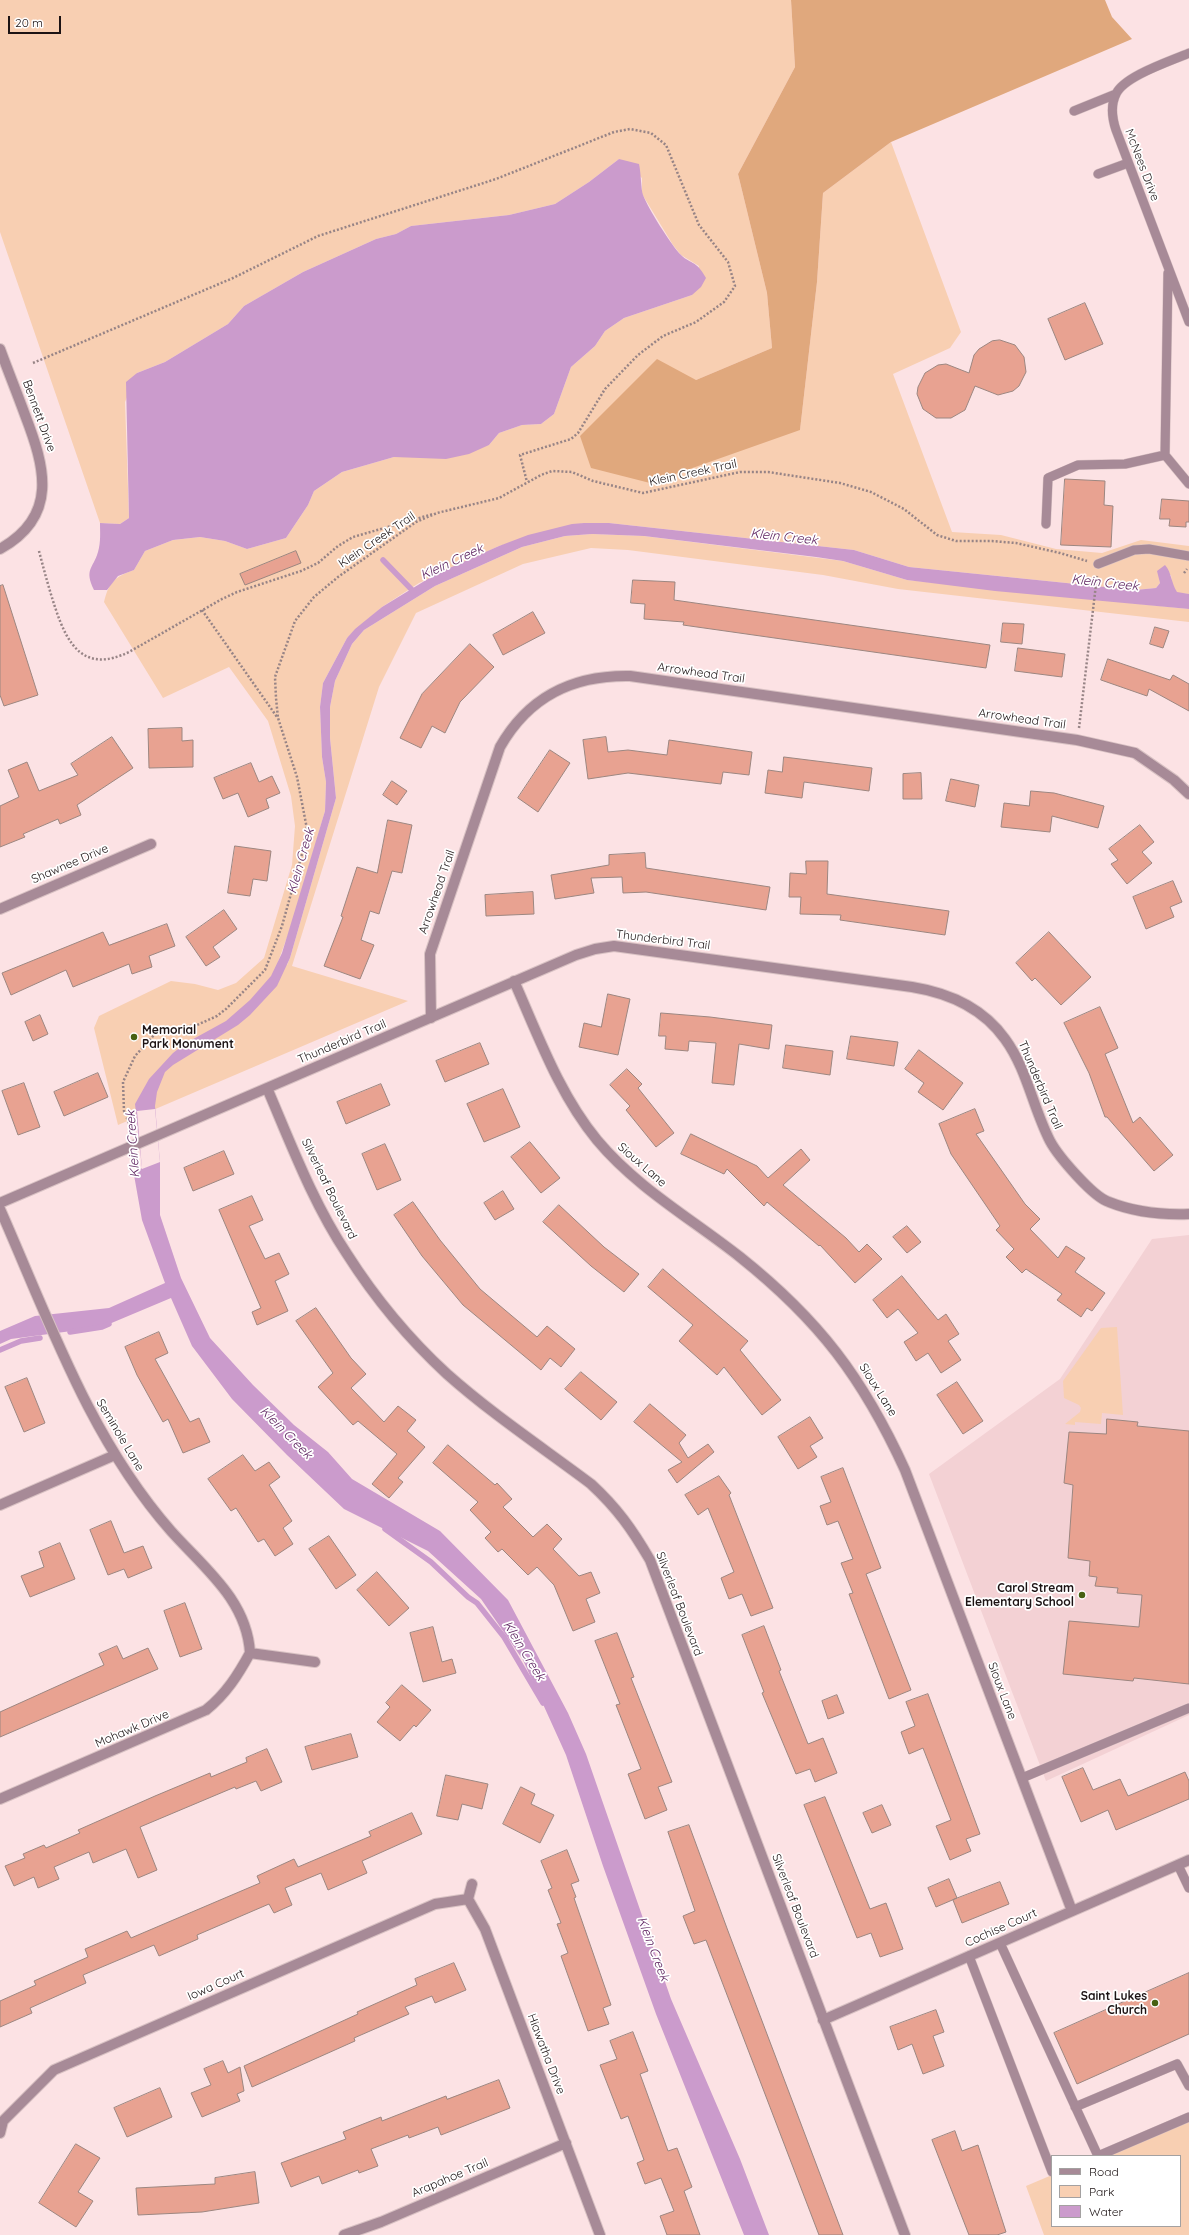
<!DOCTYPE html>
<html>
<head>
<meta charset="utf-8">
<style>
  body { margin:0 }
  #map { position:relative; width:1189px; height:2235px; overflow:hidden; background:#fce2e4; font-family:Quicksand,sans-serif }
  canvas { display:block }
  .legend { position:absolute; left:1051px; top:2155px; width:130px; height:72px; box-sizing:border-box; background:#fff; border:1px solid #a4a1a1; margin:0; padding:5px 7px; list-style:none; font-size:12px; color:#1c1314 }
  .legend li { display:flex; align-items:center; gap:8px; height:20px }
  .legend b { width:20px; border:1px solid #a4a1a1 }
  .scale { position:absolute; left:8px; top:16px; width:53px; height:18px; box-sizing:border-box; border:2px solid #1c1314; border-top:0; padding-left:5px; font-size:12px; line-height:14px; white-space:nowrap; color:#1c1314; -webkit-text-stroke:3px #fff; paint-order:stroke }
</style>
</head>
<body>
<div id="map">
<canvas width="1189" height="2235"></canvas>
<ul class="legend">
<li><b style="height:5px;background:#a78a97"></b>Road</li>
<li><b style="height:11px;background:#f8cfb2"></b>Park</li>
<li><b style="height:11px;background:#cb9bcc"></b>Water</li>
</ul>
<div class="scale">20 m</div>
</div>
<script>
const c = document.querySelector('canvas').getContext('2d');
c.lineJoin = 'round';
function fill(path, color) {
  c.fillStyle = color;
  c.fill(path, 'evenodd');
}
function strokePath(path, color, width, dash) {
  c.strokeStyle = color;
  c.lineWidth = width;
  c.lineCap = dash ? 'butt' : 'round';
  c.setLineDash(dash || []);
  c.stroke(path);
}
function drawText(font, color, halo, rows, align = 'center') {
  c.font = font + ' Quicksand,sans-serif';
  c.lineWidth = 3.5;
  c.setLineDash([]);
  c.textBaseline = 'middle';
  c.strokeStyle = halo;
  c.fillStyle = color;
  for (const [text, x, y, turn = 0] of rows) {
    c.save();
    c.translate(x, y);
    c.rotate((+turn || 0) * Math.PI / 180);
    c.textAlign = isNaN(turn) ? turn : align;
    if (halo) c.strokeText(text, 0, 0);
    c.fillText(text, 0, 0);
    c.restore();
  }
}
const built = new Path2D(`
  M1189 1235V1715L1046 1781 929 1474 1060 1379 1152 1239Z`);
const green = new Path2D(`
  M0 0H791L795 67 738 174 767 293 772 348 696 380 580 436 800 430 817 282 823 193 891 142 961 332 950 348 893 374 952 532 1001 535 1056 549 1102 553 1141 540 1189 546V594L1177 593 1172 584 1171 575 1159 576 1160 583 1156 588 1135 590 909 567 854 550 609 523H584L499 546 419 583 382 607 347 638 323 683 320 707 322 757 326 782 325 811 293 921 278 962 287 965 290 958 336 798 330 738V707L335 681 352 644 364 630 435 586 522 547 565 536 592 534 644 536 843 561 907 580 1189 609V622L898 589 823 575 628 550 591 548 523 564 416 613 379 687 292 966 408 1001 118 1125 94 1028 99 1016 171 981 195 984 218 990 236 983 264 958 292 865 295 826 291 796 268 721 229 667 163 698 104 602C109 582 114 577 134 570L145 551 173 540 200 537 225 541 247 549 286 538 308 505 314 491 342 472 394 457H417L489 445 499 433 522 425 541 424 554 414 571 367 595 346 605 331 624 318 692 295 699 266 681 255 673 245 642 194V178L619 159 589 182 555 204 509 215 411 226 396 234 376 239 303 272 244 306 228 324 165 362 137 373 125 402 129 518 120 524 100 523 0 232Z
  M1117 1327 1123 1415 1102 1413 1101 1424 1075 1422V1425L1065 1424 1080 1412 1081 1408 1079 1405 1064 1398 1063 1381 1101 1328Z
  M1189 2115V2235H1044L1026 2186 1052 2175V2226H1180V2156H1096Z`);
const forest = new Path2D(`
  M791 0H1105L1112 17 1132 39 891 142 823 193 817 282 800 430 650 483 591 468 580 436 657 359 696 380 772 348 767 293 738 174 795 67Z`);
const water = new Path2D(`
  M619 159 639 164C641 172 641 190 643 195 649 210 669 241 679 253 690 265 696 259 706 278L701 287 692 295 624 318 605 331 595 346 571 367 554 414 541 424 522 425 499 433 489 445 469 454 446 459 394 457 342 472 314 491 308 505 286 538 247 549 225 541 200 537 173 540 145 551 134 570 118 576 107 590H94C84 569 93 569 98 552 101 542 100 532 100 523L120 524 129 518 126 382 137 373 165 362 228 324 244 306 303 272 376 239 396 234 411 226 509 215 555 204 589 182Z
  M584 523H609L854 550 909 567 1135 590 1156 588 1160 583 1157 571 1165 565C1172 573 1171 583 1177 592L1189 594V609L995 591 907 580 843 561 816 557 644 536 592 534 565 536 522 547 435 586 364 630 352 644 335 681 330 707V738L336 798 290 958 277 986 250 1015 238 1025 173 1065 165 1072 157 1092 155 1106 160 1162V1215L181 1278 210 1338 253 1385 294 1425 328 1452 352 1479 440 1531 508 1600 568 1713 586 1754 671 1999 740 2159 769 2235H744L656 2014 603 1866 566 1755 523 1660 481 1599 428 1551 344 1509 287 1455 232 1399 192 1346 171 1298 102 1327 11 1339 0 1344V1331L35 1316 109 1308 165 1283 142 1220 134 1175 142 1168 135 1104 149 1079 173 1053 186 1043 226 1021 250 1000 271 976 282 953 325 811 326 782 322 757 320 707 323 683 347 638 355 629 382 607 436 574 499 546 528 535 572 524Z`);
const pier = new Path2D(`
  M155 1109 160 1162 142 1169 137 1111Z`);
const stream = new Path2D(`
  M383 560 414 592
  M70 1332 102 1327 109 1324
  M0 1350 21 1341 40 1338
  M385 1529 431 1562 468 1597 477 1603 504 1637 543 1703`);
const building = new Path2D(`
  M1085 303 1103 344 1065 360 1048 319Z
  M1000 340 1015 345 1024 357 1026 372 1019 386 1013 391 998 395 975 386 965 410 951 418H936L923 409 917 394 918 387 925 373 938 365 946 364 969 373 974 355 979 349 992 341Z
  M1065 479 1105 481 1104 505 1113 506 1111 547 1061 545Z
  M1162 499 1189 501V522H1186V527L1169 526 1170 519H1160Z
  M296 551 301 563 245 585 240 574Z
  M633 580 675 582 674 600 990 645 986 668 683 625 684 622 644 619 645 604 631 603Z
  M3 585 38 695 4 706 0 695V586Z
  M533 612 545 633 503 655 493 635Z
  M1003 623 1024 624 1022 644 1001 642Z
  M1155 627 1169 631 1163 648 1150 644Z
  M470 644 494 667 460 702 445 733 432 726 421 748 400 738 422 694Z
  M1018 648 1065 654 1062 677 1015 671Z
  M1108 659 1170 680 1173 675 1189 684V711L1149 689 1147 696 1101 680Z
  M182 728V741L193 740V767L149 768 148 729Z
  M112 737 133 768 77 805 81 815 60 824 58 819 23 834 25 837 0 847V806L19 797 8 770 27 762 39 791 78 775 71 764Z
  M606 737 608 752 628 750 667 755 669 740 752 752 749 775 723 772 721 784 628 773 588 779 583 740Z
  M550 750 570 763 538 812 518 798Z
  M784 757 872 768 869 791 804 782 802 798 765 793 768 770 782 772Z
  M251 763 259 782 272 776 280 793 266 799 269 808 248 817 238 793 223 799 214 778Z
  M921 773 922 799H903V774Z
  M951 779 979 785 975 807 946 801Z
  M392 781 407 791 397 805 383 795Z
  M1031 791 1054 793 1104 806 1098 828 1052 816 1050 832 1001 827 1004 803 1029 806Z
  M388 820 412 825 402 873 392 871 379 914 370 911 361 940 374 945 360 979 324 966 343 917 341 916 357 867 377 873Z
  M1140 825 1154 842 1142 852 1152 863 1127 884 1111 864 1118 860 1109 849Z
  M235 846 271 851 267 881 253 879 250 896 228 893Z
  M645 853 646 868 770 887 766 910 646 892 623 893 622 877 591 878 594 893 555 899 551 875 609 865V855Z
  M806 861H828L827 894 949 911 945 935 840 920 841 915 800 914 801 897H789L790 873 806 874Z
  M1173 881 1182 902 1170 907 1174 917 1146 929 1133 897Z
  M533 892 534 914 486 916 485 895Z
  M224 910 237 929 213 947 220 957 206 966 186 937Z
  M167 924 175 946 149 956 152 967 132 974 129 964 73 987 66 970 11 995 2 973 103 932 109 945Z
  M1049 932 1091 977 1061 1005 1035 978 1032 981 1016 963Z
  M608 994 630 999 618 1055 579 1047 584 1023 601 1027Z
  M1100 1007 1118 1048 1105 1054 1133 1123 1140 1117 1173 1155 1154 1171 1107 1117H1105L1089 1073 1064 1023Z
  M661 1013 710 1017 772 1025 769 1049 739 1044 734 1085 712 1083 716 1043 689 1041 688 1051 665 1049 666 1036H659Z
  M40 1015 48 1034 33 1041 25 1022Z
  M851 1036 898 1042 894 1066 847 1059Z
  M480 1043 489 1064 445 1082 436 1061Z
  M786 1045 833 1051 830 1075 783 1068Z
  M919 1050 963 1083 943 1110 918 1092 924 1083 905 1069Z
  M627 1069 642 1084 638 1088 674 1133 656 1147 626 1110 630 1106 610 1085Z
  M98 1073 108 1097 64 1116 54 1092Z
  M24 1083 40 1127 18 1135 2 1091Z
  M381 1084 390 1105 346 1124 337 1102Z
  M503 1089 520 1127 484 1142 467 1104Z
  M975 1109 984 1131 976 1134 1025 1204 1040 1219 1030 1229 1058 1258 1066 1246 1085 1258 1075 1272 1105 1293 1092 1311 1087 1308 1081 1317 1057 1300 1062 1294 1026 1269 1022 1273 1006 1257 1014 1249 996 1230 1000 1226 951 1154 939 1124Z
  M691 1134 757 1166 768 1178 801 1149 810 1160 783 1185 846 1238 859 1252 867 1244 882 1259 855 1283 820 1245 819 1246 767 1202 764 1206 727 1169 724 1174 681 1154Z
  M530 1142 560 1178 541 1193 511 1157Z
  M385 1144 401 1180 377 1190 362 1154Z
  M224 1151 234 1174 193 1191 184 1168Z
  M503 1191 514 1209 495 1220 484 1203Z
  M252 1196 263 1220 249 1226 265 1259 279 1253 289 1274 275 1281 288 1311 257 1325 252 1312 261 1308 219 1210Z
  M413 1202 440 1240 480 1289 537 1337 547 1326 575 1349 561 1367 550 1358 541 1370 463 1305 422 1256 394 1215Z
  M559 1205 604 1247 639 1274 624 1292 591 1266 543 1222Z
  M907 1226 921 1242 907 1253 893 1237Z
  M663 1269 748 1341 740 1350 781 1400 762 1415 724 1367 717 1375 679 1341 693 1325 648 1287Z
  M902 1276 938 1320 946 1314 959 1334 948 1341 961 1360 941 1373 928 1353 916 1361 904 1342 918 1333 898 1309 887 1318 873 1300Z
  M316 1308 351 1358 366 1374 351 1388 384 1422 398 1406 416 1420 407 1431 425 1447 398 1478 403 1482 389 1498 372 1484 397 1454 358 1421 353 1425 318 1387 333 1373 296 1321Z
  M159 1332 168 1353 155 1359 190 1422 199 1418 210 1442 183 1453 168 1419 163 1422 137 1375 125 1347Z
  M581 1372 617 1402 601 1420 565 1389Z
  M27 1378 45 1423 24 1432 5 1387Z
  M957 1382 983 1421 963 1434 937 1395Z
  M650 1404 686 1435 679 1443 688 1458 708 1444 714 1452 677 1483 668 1470 682 1462 634 1422Z
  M810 1417 823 1438 810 1446 817 1457 798 1469 778 1437Z
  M1107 1419 1138 1422 1137 1426 1189 1431V1684L1134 1678 1133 1681 1063 1674 1069 1621 1139 1627 1142 1595 1117 1593 1118 1588 1095 1586 1097 1577 1089 1576 1090 1561 1068 1558 1073 1485 1064 1483 1069 1432 1106 1434Z
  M448 1445 495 1485 497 1483 512 1499 503 1507 533 1537 547 1524 562 1539 553 1549 579 1576 591 1572 600 1593 586 1599 595 1622 573 1631 554 1585 537 1567 528 1575 502 1549 498 1552 485 1538 491 1532 470 1510 478 1502 433 1463Z
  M243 1455 255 1471 269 1462 280 1477 269 1485 292 1521 283 1528 293 1544 275 1556 264 1539 258 1542 236 1508 231 1511 208 1479Z
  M843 1468 881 1568 866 1574 911 1690 889 1699 849 1594 853 1593 841 1563 853 1559 838 1521 827 1525 820 1506 831 1502 821 1477Z
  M719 1476 731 1493 729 1495 773 1608 751 1616 742 1594 729 1599 721 1578 734 1572 708 1508 698 1515 685 1495Z
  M111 1521 124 1553 143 1546 152 1568 128 1578 124 1569 108 1575 90 1530Z
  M329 1536 356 1575 336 1589 309 1549Z
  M60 1543 75 1579 30 1597 21 1576 44 1567 39 1552Z
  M377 1572 409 1608 389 1626 357 1590Z
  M185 1603 202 1649 180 1657 164 1611Z
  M764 1626 781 1670 779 1671 808 1744 823 1738 837 1773 815 1782 810 1769 796 1774 762 1693 764 1692 742 1635Z
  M433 1627 442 1662 452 1659 456 1673 423 1682 410 1633Z
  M617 1633 634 1677 631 1678 672 1782 658 1787 667 1810 645 1819 628 1774 641 1769 616 1705 620 1704 595 1641Z
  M117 1646 123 1659 148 1648 158 1669 0 1737V1712L104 1665 99 1654Z
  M402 1685 431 1710 416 1727 414 1725 400 1741 377 1722 390 1707 386 1703Z
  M928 1694 980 1834 966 1839 971 1851 950 1860 936 1826 951 1820 923 1748 909 1754 901 1732 915 1726 906 1702Z
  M837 1695 844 1713 828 1719 822 1701Z
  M351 1734 358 1757 312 1770 305 1747Z
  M267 1749 282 1782 261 1791 256 1781 236 1789 235 1787 140 1827 157 1870 138 1878 126 1849 93 1863 89 1852 54 1867 59 1879 38 1888 34 1877 14 1886 5 1866 25 1858 23 1854 44 1845 46 1848 80 1833 78 1830 155 1796 210 1773 211 1777 247 1762 246 1758Z
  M1083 1768 1093 1790 1120 1779 1128 1796 1185 1772 1189 1781V1799L1116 1830 1108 1810 1081 1822 1062 1777Z
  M446 1775 488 1784 482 1809 462 1804 458 1820 437 1816Z
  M521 1787 535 1794 531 1804 554 1815 540 1843 503 1824Z
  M825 1797 870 1909 886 1903 903 1949 880 1957 871 1933 857 1938 804 1805Z
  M882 1805 891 1825 872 1833 863 1813Z
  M412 1813 422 1834 362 1861 367 1873 328 1890 321 1873 285 1888 292 1905 274 1913 269 1904 197 1935 198 1939 159 1956 154 1945 83 1975 86 1983 30 2008 32 2013 0 2027V2001L36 1985 34 1981 88 1957 85 1949 127 1931 131 1938 260 1883 257 1876 294 1859 298 1867 371 1836 369 1832Z
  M689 1825 728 1931 843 2235H819L706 1940 694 1944 683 1916 695 1911 668 1832Z
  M567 1850 579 1881 571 1884 576 1897 574 1898 611 2005 603 2008 609 2024 588 2031 561 1956 568 1953 557 1924 561 1923 548 1890 552 1888 541 1861Z
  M949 1879 957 1898 936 1907 928 1888Z
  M1000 1882 1009 1904 962 1923 953 1900Z
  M454 1963 466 1990 435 2003 432 1996 405 2007 409 2014 354 2038 355 2041 252 2087 244 2066 358 2014 357 2012 417 1985 415 1979Z
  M1189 1973V2034L1077 2084 1054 2033Z
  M936 2010 944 2032 933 2036 944 2066 923 2074 912 2044 898 2050 890 2027Z
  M633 2032 648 2071 640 2074 668 2151 677 2148 692 2187 684 2191 700 2235H667L660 2216 674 2211 661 2178 645 2184 637 2163 644 2160 628 2116 621 2119 600 2065 617 2059 610 2041Z
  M223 2061 228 2073 240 2067 244 2091 237 2094 240 2101 202 2117 191 2093 211 2085 204 2069Z
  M499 2080 510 2108 441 2135 438 2127 409 2138 408 2135 371 2149 378 2166 359 2173 358 2170 322 2184 319 2176 291 2187 281 2163 346 2139 343 2132 381 2117 382 2121 446 2096 447 2099Z
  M160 2088 172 2117 127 2137 114 2108Z
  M955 2131 962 2151 978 2145 1006 2232 997 2235H969L932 2140Z
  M76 2144 100 2158 78 2192 93 2201 76 2227 39 2203Z
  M255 2172 259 2203 202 2212 138 2215 136 2188 215 2184V2178Z`);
const path = new Path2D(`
  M33 363 233 278 318 236 496 179 614 132 630 129 651 133 666 145 699 225 728 262 735 286 724 302 696 322 663 336 638 355 605 389 578 433 571 439 520 455 527 482
  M39 551C44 570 49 589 55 607 68 647 85 673 129 652L222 599 237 592 301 571 318 563 338 546 353 537 433 514
  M1184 573 1187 569
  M202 610 277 717
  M1079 728 1097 576
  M129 1123 124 1111 123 1082 135 1056 155 1034 163 1030 197 1025 217 1016 226 1009 265 970 282 926 302 854 307 829 297 777 278 718 276 698 275 677 295 621 314 597 338 577 416 522 437 513 499 498 541 475 552 471 572 472 593 481 643 493 740 472H768L840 483 871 492 904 509 937 535 956 541H992L1016 543 1060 553 1087 561`);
const lane = new Path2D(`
  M1189 53C1171 61 1124 76 1116 94 1110 106 1112 118 1116 130L1189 322
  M1074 111 1116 94
  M1098 174 1128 163
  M1165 455 1168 273
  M1046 524 1048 478 1078 465 1125 464 1165 455 1189 484
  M1098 564 1134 550 1149 549 1189 556
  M1022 1778 1189 1708
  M1178 1865 1189 1888
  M1000 1943 1098 2156
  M969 1956 1052 2172
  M1075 2107 1177 2064 1189 2086
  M1098 2156 1189 2117`);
const street = new Path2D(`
  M0 349C8 371 17 393 25 415 45 467 59 516 0 549
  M0 909 151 844
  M514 981C538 1035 559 1094 597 1140 637 1188 692 1219 740 1257 819 1320 863 1378 905 1470L1072 1911
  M431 1018 430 954 500 747C529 696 573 675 630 676L1077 740 1135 753 1174 780 1189 794
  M267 1088C291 1144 313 1203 347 1254 375 1298 409 1339 447 1374 492 1414 543 1448 591 1484 617 1508 632 1529 650 1560L905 2235
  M0 1203 576 955 595 949 614 946 912 987C949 993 983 1008 1005 1039 1027 1069 1033 1108 1050 1141 1058 1156 1093 1197 1109 1202 1134 1212 1162 1215 1189 1214
  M0 1209C49 1320 90 1439 171 1531 204 1568 247 1600 250 1653
  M0 1505 115 1455
  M250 1653 315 1662
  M0 1799 206 1710C226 1694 238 1675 250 1653
  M472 1884 468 1899 485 1929 600 2235
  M823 2020 1189 1860
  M0 2133 3 2121 54 2070 435 1904 468 1899
  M344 2235 381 2222 566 2143`);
const markers = [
  [134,1037,4,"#476112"],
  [1082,1595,4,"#476112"],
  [1155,2003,4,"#476112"]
];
const streetNames = [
  ["McNees Drive",1142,165,69],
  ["Bennett Drive",39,416,70],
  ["Klein Creek Trail",693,473,-12],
  ["Klein Creek Trail",377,540,-34],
  ["Arrowhead Trail",701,673,8],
  ["Arrowhead Trail",1022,719,8],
  ["Shawnee Drive",70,864,-23],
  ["Arrowhead Trail",437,892,-71],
  ["Thunderbird Trail",663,940,7],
  ["Thunderbird Trail",342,1042,-23],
  ["Thunderbird Trail",1040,1085,67],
  ["Sioux Lane",642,1165,41],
  ["Silverleaf Boulevard",329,1189,64],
  ["Sioux Lane",878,1390,58],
  ["Seminole Lane",120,1435,59],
  ["Silverleaf Boulevard",679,1604,69],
  ["Sioux Lane",1002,1691,69],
  ["Mohawk Drive",132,1729,-23],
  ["Silverleaf Boulevard",795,1906,69],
  ["Cochise Court",1001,1928,-24],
  ["Iowa Court",216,1985,-24],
  ["Hiawatha Drive",546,2054,69],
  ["Arapahoe Trail",450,2178,-23]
];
const poiNames = [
  ["Memorial",142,1030,"left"],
  ["Park Monument",142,1044,"left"],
  ["Carol Stream",1074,1588],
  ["Elementary School",1074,1602],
  ["Saint Lukes",1147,1996],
  ["Church",1147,2010]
];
const waterNames = [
  ["Klein Creek",784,537,6],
  ["Klein Creek",452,562,-25],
  ["Klein Creek",1105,583,6],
  ["Klein Creek",301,861,-74],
  ["Klein Creek",133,1144,-94],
  ["Klein Creek",286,1433,45],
  ["Klein Creek",524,1651,58],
  ["Klein Creek",653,1949,69]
];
fill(built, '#f3d1d4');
fill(green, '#f8cfb2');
fill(forest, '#e0a87d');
fill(water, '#cb9bcc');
fill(pier, '#fce2e4');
strokePath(stream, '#cb9bcc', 5.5);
fill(building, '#e8a291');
strokePath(building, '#9c8680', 1);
strokePath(lane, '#d8c1c3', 10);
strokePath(street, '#d8c1c3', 12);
strokePath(path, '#978486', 2.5, [2, 2]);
strokePath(lane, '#a78a97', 9);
strokePath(street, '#a78a97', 10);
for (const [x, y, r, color] of markers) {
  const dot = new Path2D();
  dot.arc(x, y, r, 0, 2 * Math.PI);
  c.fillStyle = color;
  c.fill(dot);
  strokePath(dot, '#fff', 1.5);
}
drawText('12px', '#1c1314', '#fff', streetNames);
drawText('bold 12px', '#1c1314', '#fff', poiNames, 'right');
drawText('italic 13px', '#5f2561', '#fff', waterNames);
</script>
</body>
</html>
